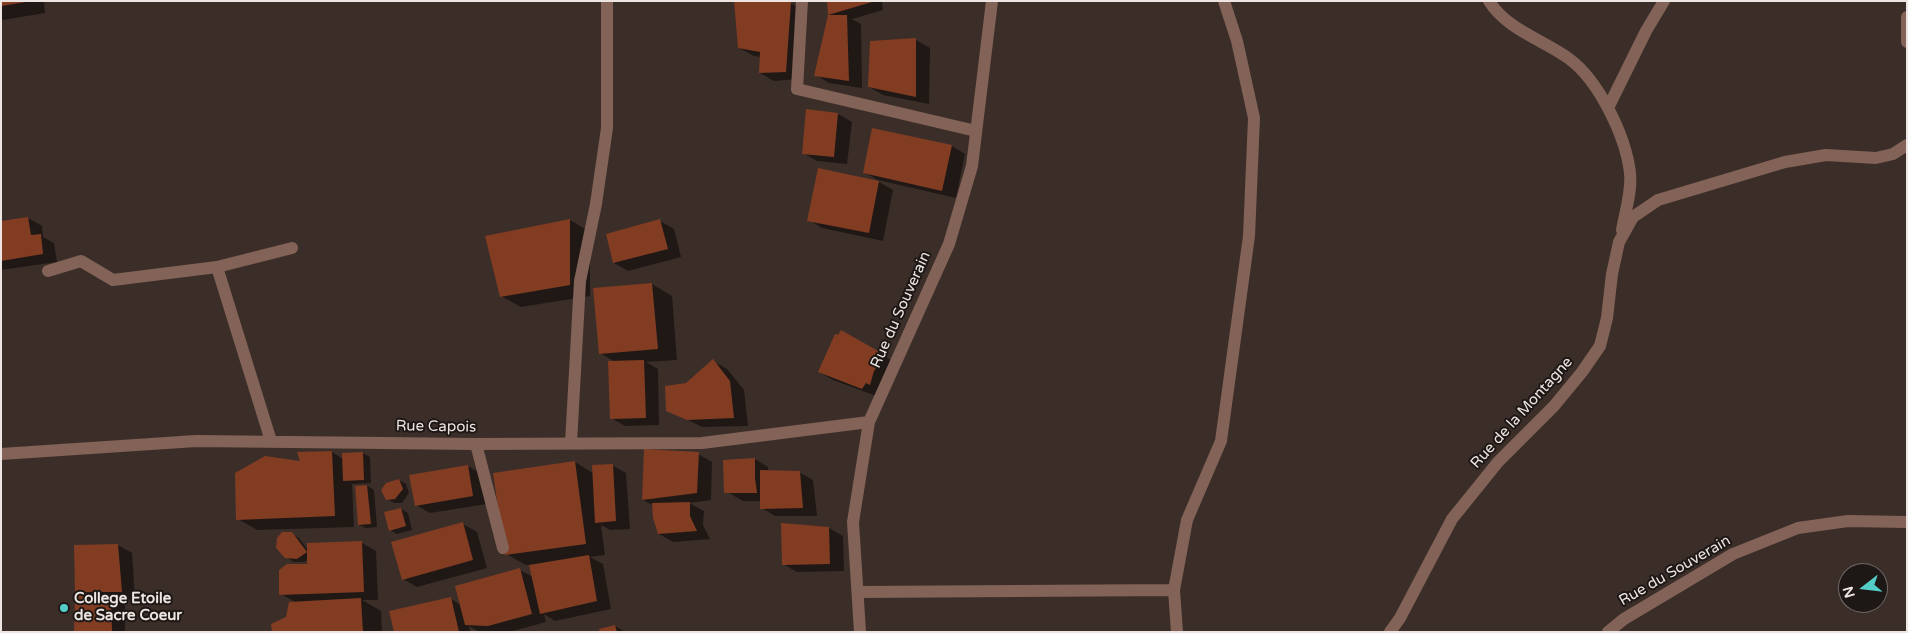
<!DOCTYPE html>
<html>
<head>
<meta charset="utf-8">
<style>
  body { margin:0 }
  #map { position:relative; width:1908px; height:633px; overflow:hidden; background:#3b2e29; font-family:"Varela Round",sans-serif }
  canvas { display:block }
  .frame { position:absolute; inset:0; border:2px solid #ede5e1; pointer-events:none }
  .north { position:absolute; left:1838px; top:563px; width:50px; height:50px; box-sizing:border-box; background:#1d1715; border:1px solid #706967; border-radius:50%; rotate:254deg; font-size:14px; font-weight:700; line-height:20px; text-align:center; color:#ede5e1 }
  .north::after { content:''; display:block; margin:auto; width:18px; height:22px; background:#54cdc7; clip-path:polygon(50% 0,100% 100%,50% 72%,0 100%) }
</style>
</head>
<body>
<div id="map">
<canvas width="1908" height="633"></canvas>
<div class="frame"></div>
<div class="north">N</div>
</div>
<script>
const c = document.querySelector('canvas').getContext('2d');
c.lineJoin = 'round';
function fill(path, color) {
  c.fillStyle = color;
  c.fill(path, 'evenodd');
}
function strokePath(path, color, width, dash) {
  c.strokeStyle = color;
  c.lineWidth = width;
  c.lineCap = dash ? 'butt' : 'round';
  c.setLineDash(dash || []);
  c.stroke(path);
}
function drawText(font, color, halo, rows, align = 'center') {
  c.font = font + ' "Varela Round",sans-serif';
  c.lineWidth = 4;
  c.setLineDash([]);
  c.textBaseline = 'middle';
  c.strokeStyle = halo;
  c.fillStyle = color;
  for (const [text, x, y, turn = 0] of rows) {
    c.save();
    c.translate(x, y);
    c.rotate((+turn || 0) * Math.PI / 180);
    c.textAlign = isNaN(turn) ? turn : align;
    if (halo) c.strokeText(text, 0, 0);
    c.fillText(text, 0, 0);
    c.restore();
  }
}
const shadow = new Path2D(`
  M1 1H44L45 13 3 20 1 19Z
  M828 1H882L883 10 852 19 861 24 862 88 829 83 816 75 829 15Z
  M791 3 804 11 799 79 774 81 760 73 761 57 754 56 739 48Z
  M916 40 930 48 929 104 883 95 869 87 871 43Z
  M838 114 852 122 847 164 817 161 803 153Z
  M952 146 965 154 956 198 878 180 864 172Z
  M879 182 893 190 883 241 822 228 809 220Z
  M28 218 42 226 43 237 54 243 57 262 1 270V223Z
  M570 220 590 232V296L521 307 501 296 487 237Z
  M660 221 674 229 681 257 628 271 614 263Z
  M652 284 672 296 677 360 646 362 658 369 659 425 625 426 611 418 615 362 600 353Z
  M842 332 898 364 876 396 833 380 819 372Z
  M713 361 727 369 744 390 748 426 702 427 668 410 687 385Z
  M332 452 343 459 363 453 370 457 371 483 352 484 354 527 257 530 238 519 301 463Z
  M698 454 712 462 711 500 689 503 704 511 703 525 710 539 673 542 659 534 654 506 643 500Z
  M755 459 768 467V471L799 472 813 480 817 516H775L762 508V501H743L729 493 724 476Z
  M575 462 594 474 612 465 626 473 630 529 610 530 601 525 605 555 590 557 603 564 611 609 555 621 544 614 546 622 509 632H480L469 626 470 632H395L451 599 461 605 520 570 533 577 530 565H526L506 554Z
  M468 466 482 474 487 504 430 513 416 505Z
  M399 480 406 484 409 493 402 503H394L387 499Z
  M365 484 374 490 377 527 366 528 359 525Z
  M401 509 408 513 412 530 397 534 390 530Z
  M463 524 477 532 487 568 417 587 403 579Z
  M829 528 843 536 844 571 797 572 783 564Z
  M292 534 299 538 308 550 362 543 376 551 378 600H362L381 611 382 632H273L287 617 297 603 281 594 308 565V560L304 562H294L286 557Z
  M118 545 132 553 135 599 116 600 125 604V632H75L77 593Z
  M615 626 625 632H601Z`);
const building = new Path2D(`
  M1 1H26V2L1 6Z
  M734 1 791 2 786 72 759 73 760 52 738 48Z
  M827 1H872V2L828 15Z
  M828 15H847L849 81 814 76Z
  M916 38V97L868 87 870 41Z
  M806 109 838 113 834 157 802 154Z
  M872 128 952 145 942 191 863 173Z
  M818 168 879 181 869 233 807 221Z
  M28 217 31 235 41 234 43 254 1 261V221Z
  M570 219V285L500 297 485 236Z
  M660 219 668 249 613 263 606 234Z
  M652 283 658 349 599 354 593 288Z
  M841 330 885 355 874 371 870 385 866 383 862 389 818 372 835 334 838 335Z
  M713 359 730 381 734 418 687 420 666 411 665 386 686 383Z
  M644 360 646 418 610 419 608 361Z
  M644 449 699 452 697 493 642 500Z
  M332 451 335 516 236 520 235 473 265 456 300 461 297 452Z
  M363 452 364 480 343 481 342 453Z
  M755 458V478L757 493H724L723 460Z
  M575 461 586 544 505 555 493 473Z
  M613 464 616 521 595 523 592 465Z
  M468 465 473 496 415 506 409 475Z
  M760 470 800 471 803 508 760 509Z
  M399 479 403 489 395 499 386 500 381 490 386 483Z
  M367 485 371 524 358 525 355 486Z
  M690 502V516L697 531 658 534 653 518 652 503Z
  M401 508 406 526 389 531 384 512Z
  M463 522 473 560 402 580 391 542Z
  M781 523 829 527 830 564 782 565Z
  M282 532H292L307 552 297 559 285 558 276 548 277 538Z
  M362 541 364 592 279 595V570L287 564H307V543Z
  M118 544 122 592H79L111 595 112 632H74L75 593 74 545Z
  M589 555 597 601 540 614 529 565Z
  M520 568 532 614 488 626 465 625 455 586Z
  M451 597 459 632H394L389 611Z
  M361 598 363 632H272L271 624 286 617 289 602Z
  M615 625 617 632H600L599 629Z`);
const minor = new Path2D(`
  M802 1 797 89 976 131
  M1489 1C1506 29 1543 40 1568 58 1599 80 1626 137 1630 173 1632 192 1625 212 1622 230
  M1907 17V42
  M1608 108 1646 31 1664 1
  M217 267 292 248
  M48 271 81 261 113 280 217 267 271 441
  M571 443 580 281 596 204 607 128V1
  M476 444 503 548
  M1 454 196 441 476 444 702 443 869 422
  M859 592 1174 590
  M860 632 853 522 869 422 949 244 972 166 992 1
  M1177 632 1174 590 1187 520 1221 441 1249 236 1254 118 1237 41 1224 1
  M1390 632 1400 618 1452 519 1498 462 1554 406 1582 372 1600 346 1607 318 1612 274 1619 242 1633 217 1658 200 1785 162 1826 155 1876 158 1893 154 1907 145
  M1608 632 1624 619 1733 554 1798 528 1848 521 1907 522`);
const markers = [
  [64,608,5,"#54cdc7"]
];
const streetNames = [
  ["Rue du Souverain",901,310,-66],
  ["Rue de la Montagne",1522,413,-48],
  ["Rue Capois",436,427,1],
  ["Rue du Souverain",1675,571,-30]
];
const poiNames = [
  ["College Etoile",74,599],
  ["de Sacre Coeur",74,616]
];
fill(shadow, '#0007');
fill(building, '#823c22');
strokePath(minor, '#836257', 12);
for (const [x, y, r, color] of markers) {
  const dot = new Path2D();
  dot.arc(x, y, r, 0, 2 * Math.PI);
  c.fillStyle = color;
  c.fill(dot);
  strokePath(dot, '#1d1715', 2);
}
drawText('15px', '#ede5e1', '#1d1715', streetNames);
drawText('bold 15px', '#ede5e1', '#1d1715', poiNames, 'left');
</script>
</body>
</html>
